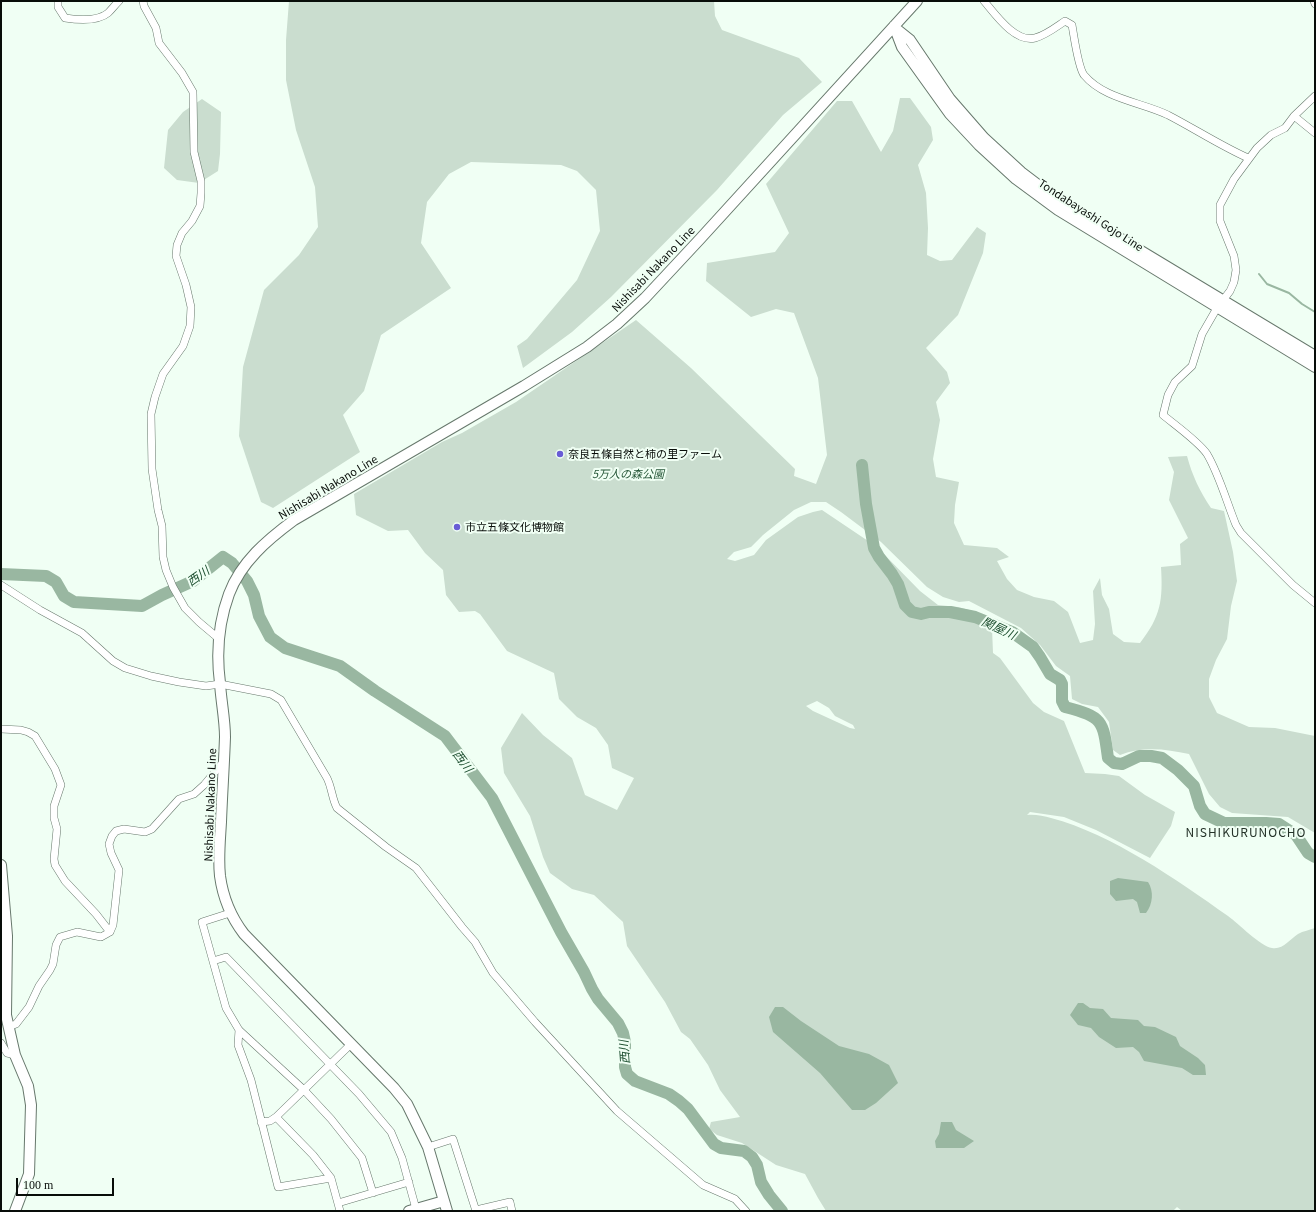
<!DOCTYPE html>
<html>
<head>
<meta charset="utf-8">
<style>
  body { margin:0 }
  #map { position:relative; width:1316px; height:1212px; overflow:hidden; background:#f0fff4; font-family:Georgia,serif }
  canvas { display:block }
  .frame { position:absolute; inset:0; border:2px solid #080d09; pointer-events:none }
  .scale { position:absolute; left:16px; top:1178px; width:98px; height:18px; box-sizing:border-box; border:2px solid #080d09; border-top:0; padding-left:5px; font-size:12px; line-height:14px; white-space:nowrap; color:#080d09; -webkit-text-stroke:3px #f0fff4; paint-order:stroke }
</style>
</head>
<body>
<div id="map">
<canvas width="1316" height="1212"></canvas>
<div class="frame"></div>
<div class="scale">100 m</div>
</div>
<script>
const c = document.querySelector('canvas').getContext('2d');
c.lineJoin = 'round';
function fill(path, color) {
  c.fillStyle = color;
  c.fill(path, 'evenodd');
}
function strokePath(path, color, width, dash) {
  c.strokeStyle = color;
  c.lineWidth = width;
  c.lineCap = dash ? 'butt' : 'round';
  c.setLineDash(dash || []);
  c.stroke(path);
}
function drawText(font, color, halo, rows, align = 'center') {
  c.font = font + ' Georgia,"Noto Sans JP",serif';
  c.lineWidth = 4;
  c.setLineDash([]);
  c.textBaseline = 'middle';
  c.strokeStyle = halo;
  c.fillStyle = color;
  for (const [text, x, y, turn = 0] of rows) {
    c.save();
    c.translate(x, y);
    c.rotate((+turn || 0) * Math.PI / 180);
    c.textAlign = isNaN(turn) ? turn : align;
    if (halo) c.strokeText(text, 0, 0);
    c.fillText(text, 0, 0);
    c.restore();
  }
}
const green = new Path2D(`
  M289 1H714L715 16 722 30 799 58 822 82 783 115 717 190 611 297 572 332 523 368 517 346 527 339 577 280 600 231 596 190 577 171 561 165 471 162 449 174 427 202 421 243 451 288 381 335 364 391 343 415 360 452 273 508 261 502 239 436 243 367 264 290 299 255 318 227 315 187 296 130 286 80V40Z
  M900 98H910L931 127 933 140 918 165 926 193 928 228 927 255 940 261 952 260 977 227 986 233 983 253 958 315 926 348 947 372 950 383 936 402 940 420 933 459 936 477 959 482 955 505 954 523 964 545 997 548 1009 557 997 561 1007 579 1017 590 1034 597 1054 601 1068 612 1080 643 1093 640 1095 624 1093 591 1100 578 1102 595 1109 609 1113 634 1124 642 1140 643C1161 616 1163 600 1161 567L1181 565 1180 544 1188 538 1169 500 1174 472 1168 457 1187 456C1192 475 1200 492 1211 508L1224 511 1233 552 1237 581 1231 606 1227 639 1216 660 1209 679V697L1217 713 1249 727 1275 728 1315 736V833L1288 817 1232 813 1220 807 1209 794 1189 754C1166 749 1143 746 1120 755L1113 750 1109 722 1098 707 1082 704 1072 699 1070 676 1056 666 1040 645 1021 628 969 601 959 602 943 597 927 587 881 542 841 512 826 502H811L794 510 763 535 751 547 734 552 727 559 735 561 754 555 766 540 798 517 813 512 822 510 877 547 920 591 938 605 958 607 973 611 992 628 993 653 1000 658 1033 703 1044 712 1064 721 1085 773 1105 774 1119 776 1145 795 1175 812 1171 826 1150 858 1096 830 1064 817 1030 812 1027 815C1034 814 1044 816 1051 818 1112 834 1177 880 1228 916 1239 924 1260 946 1272 948 1283 950 1290 939 1298 934 1303 931 1310 930 1315 928V1211H1182L1177 1207 1173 1211H826L818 1198 805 1174 776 1165 742 1143 717 1135 709 1129 711 1122 740 1117 720 1090 708 1065 690 1039 681 1032 665 1002 627 946 623 922 594 895 572 889 550 873 543 857 530 816 504 773 501 748 522 713 543 735 572 758 585 795 617 810 634 778 612 768 608 745 596 728 577 717 559 699 554 673 507 651 480 614 475 611 459 612 446 595 443 570 425 553 408 530 388 531 356 515 354 494 442 442 462 433 516 402 636 320 691 368 795 469 794 476 816 484 827 455 818 378 794 313 776 309 751 317 706 281 707 263 775 252 789 233 766 184 837 101H852L881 152 893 131ZM817 701 829 708 835 716 853 725 855 729 850 728 813 711 806 706Z
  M202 99 221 112 220 154 218 171 199 183 177 180 164 168 168 130 183 112Z`);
const water = new Path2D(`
  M1118 878 1148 882C1154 891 1153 904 1146 913H1140L1137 902 1133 899 1116 901 1110 894V881Z
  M1078 1003H1083L1090 1008 1103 1009 1111 1018 1138 1020 1144 1026 1155 1027 1176 1037 1180 1046 1198 1058 1205 1065 1206 1075H1193L1182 1068 1144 1061 1139 1052 1133 1047 1116 1048 1099 1037 1091 1028 1078 1025 1070 1015Z
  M775 1007H783L801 1021 839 1046 869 1054 889 1065 898 1083 876 1103 865 1110H852L820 1073 773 1032 769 1017Z
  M941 1122H952L956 1130 974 1141 964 1148H936L935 1141 939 1134Z`);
const stream = new Path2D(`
  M1259 274 1267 284 1289 293 1302 304 1315 312`);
const river = new Path2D(`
  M862 465 866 504 874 548 879 557 892 574 898 584 905 605 912 612 921 614 929 612H950L975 617 1012 632 1033 647 1040 657 1050 674 1060 680 1062 684V701L1065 707C1103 717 1103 720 1108 758L1114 763 1122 764 1139 756H1151L1162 758 1178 770 1194 786 1200 806 1205 814 1224 823H1266L1279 824 1296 835 1308 853 1315 857
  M1 574 46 576 56 582 64 596 74 602 142 606 162 595 193 581 223 557 232 563 247 581 254 595 259 616 270 637 285 648 340 666 375 691 445 736 492 798 561 932 584 972 592 989 598 999 618 1023 623 1033 625 1042V1067L627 1074 635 1081 669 1094 679 1101 688 1109 714 1144 721 1148 744 1151 752 1157 757 1165 761 1182 769 1195 782 1211`);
const street = new Path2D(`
  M58 1V7L65 18C78 20 97 22 108 13 112 9 115 5 119 1
  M143 1 144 6 156 28 159 43 182 73 193 92 194 152 201 181V193L200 206 192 221 182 233 177 245 176 256 186 285 191 307 190 326 183 346 163 374 155 397 151 414 152 469 158 510 162 526 163 557 166 570 173 587 185 608 199 622 218 638
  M984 1C995 14 1015 43 1035 38 1046 35 1056 27 1065 21L1072 25C1074 36 1078 67 1084 75 1104 99 1141 102 1168 115 1195 129 1221 146 1248 158
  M1314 1 1315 4
  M1315 96 1294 116 1285 128 1271 135 1257 148 1234 179 1220 205V221L1234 256 1236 270 1234 282 1230 291 1217 308 1202 334 1192 366 1175 382 1168 395 1163 415C1175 425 1199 442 1207 454 1219 474 1227 503 1236 525L1241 533 1293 585 1315 603
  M1294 116 1315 133
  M1 585 40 610 82 633 113 661 125 668 151 676 179 682 206 686 220 684 271 694 281 700 327 778C332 788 332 799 337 808L386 847 416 868 462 927 475 942 493 973 535 1022 617 1111 703 1185 735 1199 746 1211
  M1 729 21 730 28 732 35 736 55 769 61 785 54 806V818L57 829 54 859 55 865 65 881 96 914 110 932
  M230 913 202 922 226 1008 239 1030 304 1090 331 1119 362 1158 373 1193
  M213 961 226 957 359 1094 391 1132 402 1158 416 1209
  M8 1027 16 1024 29 1007 39 986 50 970 53 964 56 945 60 937 77 932 101 937 110 932 113 925 119 870 111 853 109 844 112 836 116 831 124 829 145 832 152 829 179 799 194 794 204 785 224 761
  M239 1030 238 1045 251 1080 278 1187 331 1178
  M1 1043 7 1053 15 1055
  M276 1117 313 1155 331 1178 340 1211
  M261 1122 270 1121 276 1117 350 1045
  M428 1147 453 1139 476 1211
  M338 1203 409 1182
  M476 1210 510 1202 512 1211`);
const secondary = new Path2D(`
  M894 26 902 47 950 114 979 145 1016 179 1058 210 1315 367
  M895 28 910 40 950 99 984 138 1021 172 1063 204 1315 356
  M1 865 7 936 6 1015 15 1055 28 1086 31 1105 29 1174 15 1211
  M409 1211 444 1201
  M447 1211 428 1147 407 1104 394 1088 244 934C231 917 223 898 220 876 218 858 220 840 221 822 222 794 224 766 225 737 225 719 221 701 220 683 216 652 218 624 229 594 241 562 267 540 294 520L524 386 587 347 617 324 645 298 700 239 917 1`);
const markers = [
  [560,454,4,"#685cd5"],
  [457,527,4,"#685cd5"]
];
const streetNames = [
  ["Tondabayashi Gojo Line",1091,215,33],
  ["Nishisabi Nakano Line",653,269,-46],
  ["Nishisabi Nakano Line",328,487,-31],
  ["Nishisabi Nakano Line",210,805,-88]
];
const poiNames = [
  ["奈良五條自然と柿の里ファーム",568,454],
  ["市立五條文化博物館",465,527]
];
const parkNames = [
  ["5万人の森公園",628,474]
];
const waterNames = [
  ["西川",198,576,-35],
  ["関屋川",999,628,25],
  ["西川",463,761,53],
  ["西川",624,1052,-94]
];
const neighbourhoodNames = [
  ["NISHIKURUNOCHO",1246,832]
];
fill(green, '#caddcf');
fill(water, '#99b7a1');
strokePath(stream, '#99b7a1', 2);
strokePath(river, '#99b7a1', 12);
strokePath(street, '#67786c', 8);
strokePath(secondary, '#67786c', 12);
strokePath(street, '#fff', 7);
strokePath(secondary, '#fff', 10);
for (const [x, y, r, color] of markers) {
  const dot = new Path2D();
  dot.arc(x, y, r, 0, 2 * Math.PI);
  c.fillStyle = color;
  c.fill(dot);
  strokePath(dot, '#f0fff4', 1.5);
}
drawText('11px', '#080d09', '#f0fff4', streetNames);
drawText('11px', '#080d09', '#f0fff4', poiNames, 'left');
drawText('italic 11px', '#265738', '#f0fff4', parkNames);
drawText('italic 12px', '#1e5031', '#f0fff4', waterNames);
c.letterSpacing = '1px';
drawText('12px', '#243228', '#f0fff4', neighbourhoodNames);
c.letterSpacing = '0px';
</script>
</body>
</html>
